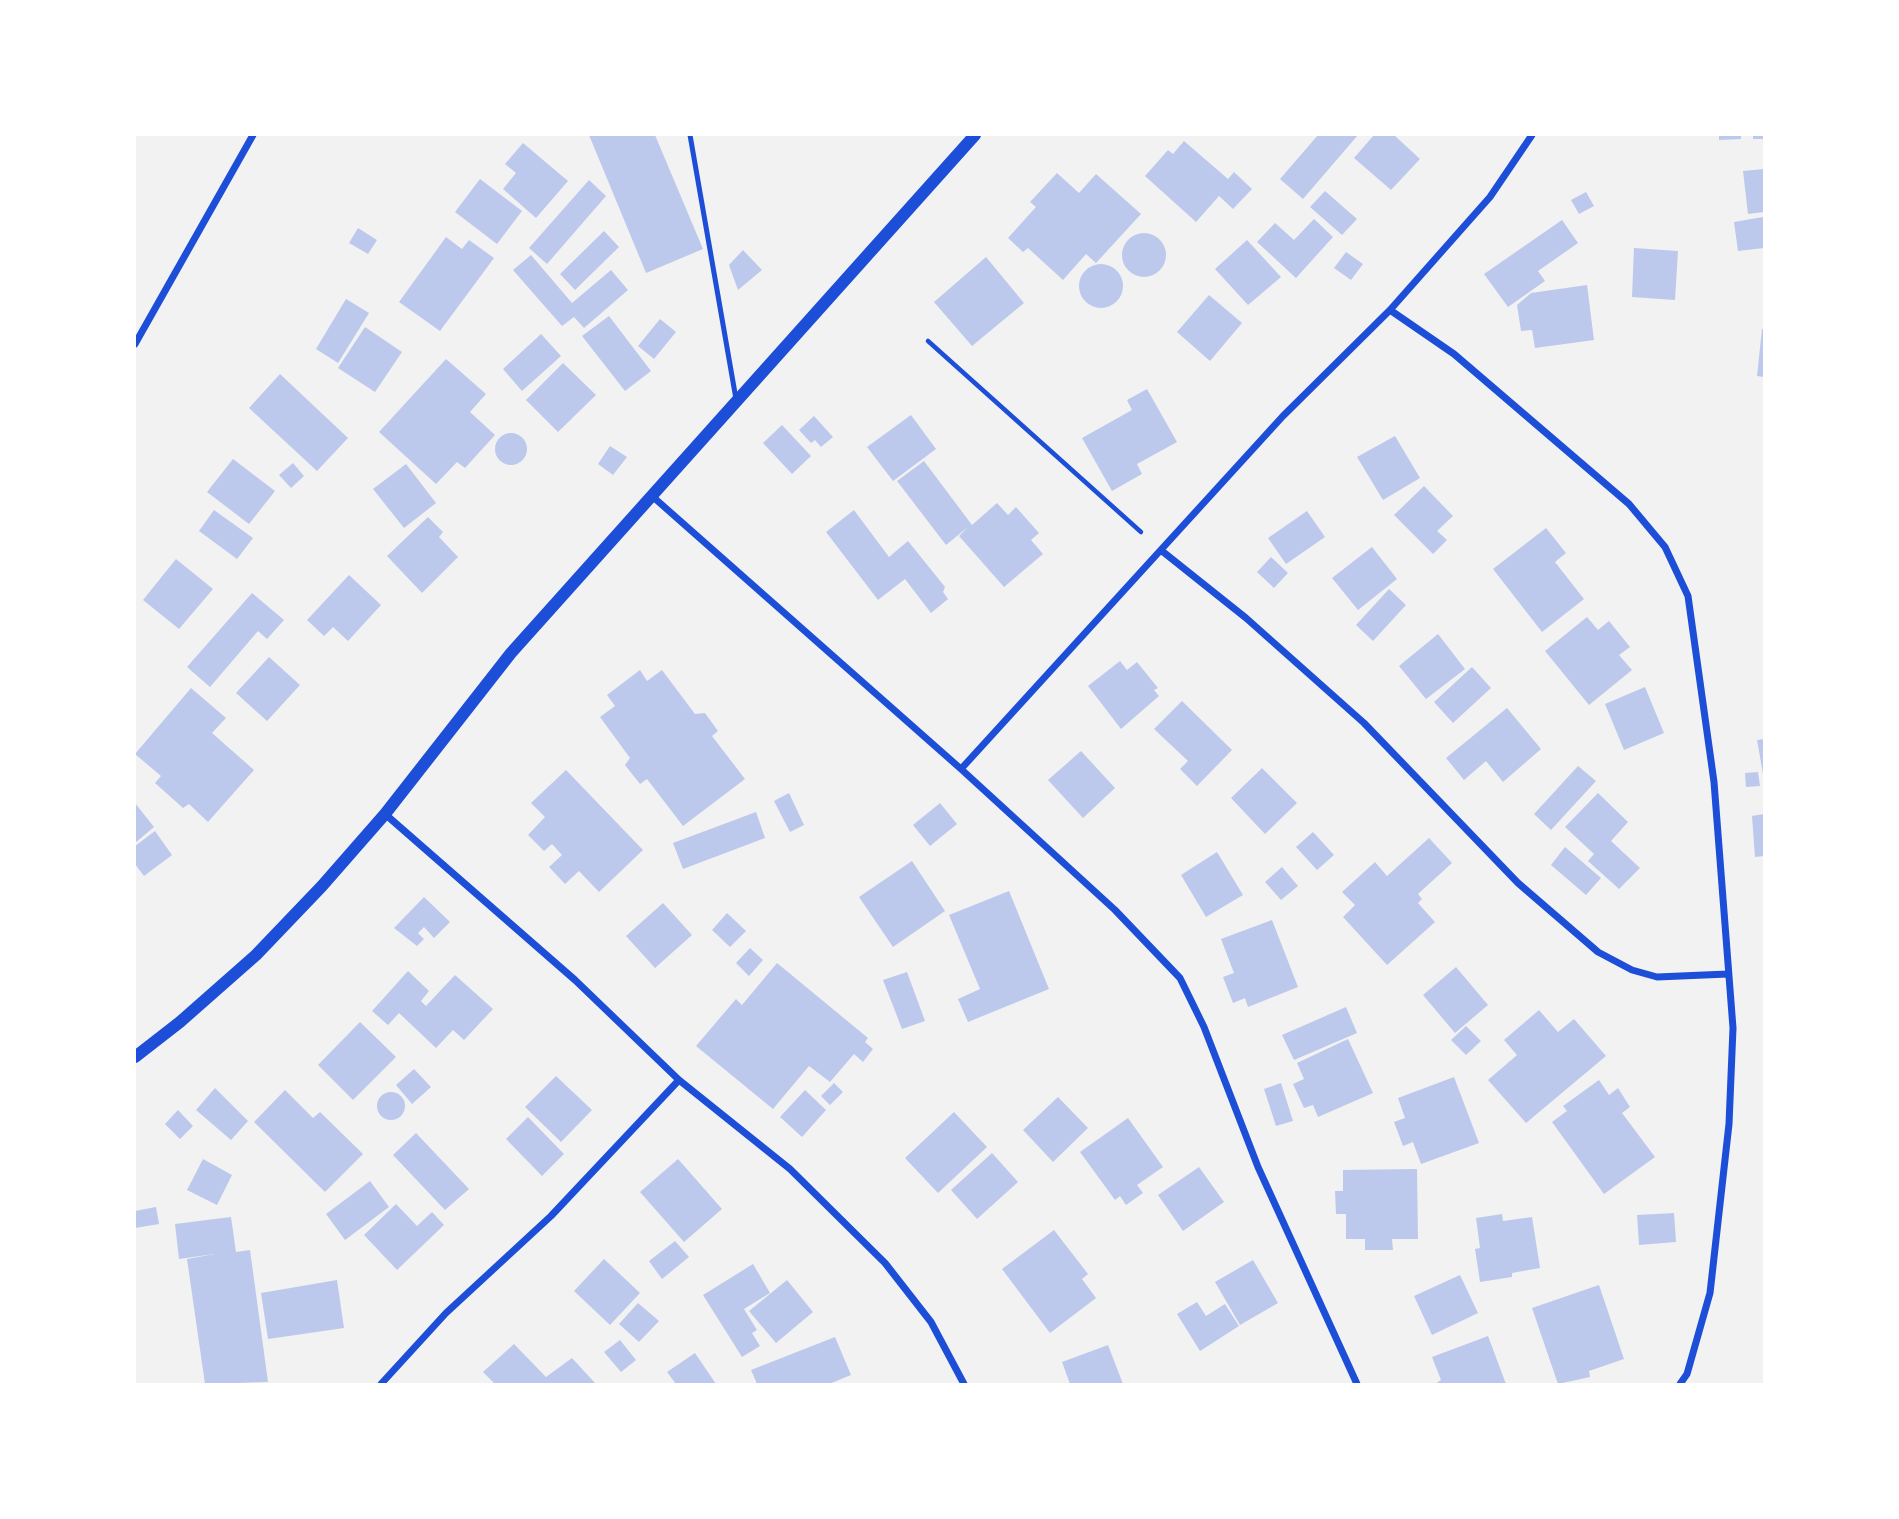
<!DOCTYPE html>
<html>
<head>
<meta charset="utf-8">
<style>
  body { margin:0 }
  #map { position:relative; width:1899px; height:1519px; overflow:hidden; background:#f2f2f2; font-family:Barlow,sans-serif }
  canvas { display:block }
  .frame { position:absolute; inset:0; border:136px solid #fff; pointer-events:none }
</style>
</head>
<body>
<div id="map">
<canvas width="1899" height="1519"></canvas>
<div class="frame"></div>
</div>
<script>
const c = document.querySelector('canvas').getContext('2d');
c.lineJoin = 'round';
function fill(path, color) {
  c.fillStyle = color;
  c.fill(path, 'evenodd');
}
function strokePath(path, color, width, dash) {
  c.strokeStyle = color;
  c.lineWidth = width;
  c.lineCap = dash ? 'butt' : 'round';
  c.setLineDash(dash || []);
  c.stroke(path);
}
const building = new Path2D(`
  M589 135H655L703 249 646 273Z
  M1318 135H1358L1303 199 1280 179Z
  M1374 135H1394L1420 159 1391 190 1354 158Z
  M1719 135H1741V139L1719 140Z
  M1753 135H1764V139H1753Z
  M1184 141 1228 179 1234 172 1252 189 1233 209 1219 196 1196 222 1145 176 1168 150 1173 154Z
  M523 143 568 181 536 218 503 189 516 173 505 164Z
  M1764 169V212L1748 214 1743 171Z
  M1057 173 1079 193 1096 174 1141 214 1096 263 1086 254 1063 280 1028 248 1023 252 1008 238 1036 207 1030 202Z
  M480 179 522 211 497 244 455 212Z
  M589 180 606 196 547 264 529 248Z
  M1325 191 1357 219 1342 235 1310 207Z
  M1586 192 1594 206 1579 214 1571 200Z
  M1763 217 1764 248 1738 251 1734 222Z
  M1314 219 1333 237 1296 278 1257 242 1275 223 1294 240Z
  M1562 220 1578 243 1538 271 1545 281 1508 307 1484 274Z
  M358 228 377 240 368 254 349 243Z
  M604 231 619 247 575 290 560 274Z
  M1122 255a22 22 0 1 1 44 0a22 22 0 1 1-44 0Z
  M446 237 462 249 469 240 494 258 440 331 399 302Z
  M1247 240 1281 277 1248 305 1215 269Z
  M1634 248 1678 251 1675 300 1632 297Z
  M743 250 762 270 738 290 729 265Z
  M1346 252 1363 264 1351 280 1334 268Z
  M531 255 572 303 611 270 628 290 584 328 574 317 562 326 513 270Z
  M986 257 1024 303 972 346 934 302Z
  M1079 286a22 22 0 1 1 44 0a22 22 0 1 1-44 0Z
  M1587 285 1594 340 1535 348 1532 330 1521 331 1517 305 1531 293Z
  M1209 295 1242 323 1210 361 1177 332Z
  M346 299 369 313 338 363 316 349Z
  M609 316 651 371 625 391 582 336Z
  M660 319 676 332 654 359 638 346Z
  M365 327 402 352 375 392 338 368Z
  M1762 329H1764V377L1757 376Z
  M541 334 561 356 522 391 503 369Z
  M446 359 486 394 470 412 495 435 465 468 457 462 436 484 379 432Z
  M563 363 596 395 558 432 526 400Z
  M280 374 348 438 317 471 249 408Z
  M1147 389 1177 442 1137 464 1142 474 1112 491 1082 438 1132 410 1127 400Z
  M911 415 936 449 893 481 867 447Z
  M814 416 833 437 821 447 815 440 811 443 799 430Z
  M782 425 811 456 792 474 763 443Z
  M495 449a16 16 0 1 1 32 0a16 16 0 1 1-32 0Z
  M1395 436 1420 478 1383 500 1357 457Z
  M610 446 627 457 613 475 598 464Z
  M233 459 275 491 249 524 207 492Z
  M924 461 972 525 997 503 1008 515 1016 507 1039 533 1031 540 1043 554 1004 587 959 536 968 527 946 545 897 481Z
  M293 463 304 476 291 488 279 475Z
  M406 464 436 503 404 528 373 489Z
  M1424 486 1453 516 1437 531 1447 540 1433 554 1394 515Z
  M214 510 253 538 237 559 199 531Z
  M854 510 889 557 908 541 945 587 943 592 948 599 931 613 905 579 878 600 826 532Z
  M1307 511 1325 537 1286 564 1268 538Z
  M428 517 443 532 439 537 458 557 422 593 387 556Z
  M1546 528 1566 553 1555 562 1584 599 1542 632 1493 569Z
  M1372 547 1397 579 1358 610 1332 578Z
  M1271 557 1288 573 1274 588 1257 572Z
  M176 559 213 589 179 629 143 600Z
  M349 575 381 605 348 641 333 627 324 636 307 620Z
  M1389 589 1406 605 1373 641 1356 625Z
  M252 593 284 620 267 639 258 631 210 687 187 667Z
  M1587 617 1598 630 1609 621 1630 647 1619 655 1632 670 1589 705 1545 651Z
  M1438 634 1465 669 1426 699 1399 666Z
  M269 657 300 685 267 721 236 693Z
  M1120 661 1127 670 1137 662 1158 688 1154 690 1159 696 1121 729 1088 686Z
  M1472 667 1491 688 1453 723 1434 702Z
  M640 670 647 681 662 670 695 714 705 713 718 731 712 736 745 779 683 826 647 779 640 784 625 765 630 758 600 717 615 706 607 695Z
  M1645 687 1664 733 1624 750 1605 704Z
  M191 688 226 718 212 733 254 770 208 822 189 804 183 808 155 783 161 776 135 754Z
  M1182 701 1232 750 1197 786 1180 769 1188 761 1154 729Z
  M1507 708 1541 749 1503 782 1486 761 1464 780 1446 758Z
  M1764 739V773L1763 774 1757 740Z
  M1081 751 1115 788 1083 818 1048 780Z
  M1578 766 1596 781 1551 830 1534 814Z
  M1262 768 1297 803 1265 834 1231 798Z
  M566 770 643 850 599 892 579 871 565 884 549 867 562 855 552 844 544 851 528 835 545 817 531 803Z
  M1758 772 1760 786 1746 787 1745 773Z
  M789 793 804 825 790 832 774 801Z
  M1598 793 1628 822 1611 841 1640 868 1619 889 1588 861 1594 854 1565 827Z
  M135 803 154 827 135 843Z
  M940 803 957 824 930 846 913 825Z
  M756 812 765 838 683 869 673 843Z
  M1764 814V856L1755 857 1752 816Z
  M155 831 172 855 144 876 135 864V846Z
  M1313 832 1334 855 1317 870 1296 847Z
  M1429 838 1452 863 1418 894 1422 899 1418 903 1435 922 1387 965 1343 917 1355 905 1342 892 1375 862 1387 876Z
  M1565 847 1601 878 1586 895 1551 865Z
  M1217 852 1243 895 1206 917 1181 875Z
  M912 861 945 911 893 947 859 897Z
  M1282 867 1298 886 1281 900 1265 882Z
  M1009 891 1049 989 968 1022 958 999 980 989 949 915Z
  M424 897 450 922 434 938 424 927 418 933 424 939 417 946 394 928Z
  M663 903 692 935 655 968 626 936Z
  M727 913 746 931 730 947 712 930Z
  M1272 920 1298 987 1248 1007 1245 998 1233 1003 1223 977 1234 973 1221 939Z
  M750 948 763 960 749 976 736 963Z
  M777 963 868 1038 865 1042 873 1049 863 1062 854 1054 830 1082 809 1066 773 1109 696 1046 736 999 742 1005Z
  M1456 967 1488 1005 1455 1033 1423 995Z
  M408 971 429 991 421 1001 426 1006 455 975 493 1009 464 1040 453 1030 436 1048 399 1013 388 1025 372 1011Z
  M907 972 925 1021 902 1029 883 980Z
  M1346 1007 1357 1033 1294 1060 1282 1035Z
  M1539 1010 1558 1032 1574 1019 1606 1056 1526 1123 1488 1080 1517 1055 1504 1040Z
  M360 1022 396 1057 353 1100 318 1065Z
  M1466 1026 1481 1041 1466 1055 1451 1040Z
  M1348 1039 1373 1093 1318 1117 1313 1105 1304 1108 1293 1084 1304 1079 1297 1063Z
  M414 1069 431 1087 412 1104 396 1085Z
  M556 1076 592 1110 561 1142 525 1107Z
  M1454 1077 1479 1143 1421 1164 1413 1142 1403 1146 1394 1122 1405 1118 1398 1098Z
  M1599 1080 1609 1095 1618 1088 1630 1107 1622 1113 1655 1157 1604 1194 1552 1122 1567 1111 1563 1106Z
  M834 1083 843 1092 830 1105 821 1096Z
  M1281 1083 1293 1121 1276 1126 1264 1089Z
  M215 1088 248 1121 231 1140 196 1110Z
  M285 1090 313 1118 320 1112 363 1154 325 1192 254 1122Z
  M805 1090 826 1110 802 1137 780 1117Z
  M377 1106a14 14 0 1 1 28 0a14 14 0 1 1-28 0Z
  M1058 1097 1088 1128 1053 1162 1023 1130Z
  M178 1110 193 1126 180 1139 165 1124Z
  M954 1112 987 1147 938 1193 905 1158Z
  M528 1117 564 1154 542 1176 506 1139Z
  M1128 1118 1163 1167 1137 1185 1143 1193 1126 1205 1120 1196 1115 1200 1080 1152Z
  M416 1133 469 1189 445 1210 393 1155Z
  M992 1153 1018 1182 977 1219 951 1190Z
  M203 1159 232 1175 217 1205 187 1190Z
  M678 1159 722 1209 684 1242 640 1192Z
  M1199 1167 1224 1202 1183 1231 1158 1195Z
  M1417 1169 1418 1239H1392L1393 1250H1365V1239H1346V1214H1336L1335 1191H1343V1170Z
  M370 1181 389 1207 345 1240 326 1214Z
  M396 1204 417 1226 432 1212 444 1225 397 1270 364 1235Z
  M156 1207 159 1224 135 1228V1211Z
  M1674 1213 1676 1242 1639 1245 1637 1215Z
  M1502 1214 1503 1221 1532 1217 1540 1268 1512 1273V1277L1480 1282 1475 1249 1480 1248 1476 1218Z
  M231 1217 236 1252 250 1250 268 1382 205 1384 187 1259 215 1254 179 1259 175 1224Z
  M1054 1230 1088 1274 1082 1279 1096 1298 1050 1333 1002 1269Z
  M675 1241 689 1257 662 1279 649 1261Z
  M604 1259 640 1293 610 1325 574 1291Z
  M1253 1260 1278 1303 1240 1325 1215 1282Z
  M753 1264 770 1293 744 1309 757 1330 752 1333 760 1346 742 1357 703 1295Z
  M1460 1275 1478 1313 1432 1335 1414 1296Z
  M337 1280 344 1328 268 1339 261 1293Z
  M787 1280 813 1312 776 1343 749 1311Z
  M1599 1285 1624 1359 1589 1371 1590 1377 1558 1384 1532 1308Z
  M1197 1302 1206 1316 1225 1304 1239 1326 1200 1351 1177 1314Z
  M638 1303 659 1321 639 1342 619 1324Z
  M1488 1336 1506 1384H1435L1441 1380 1432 1357Z
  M835 1337 851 1375 829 1384H757L751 1370Z
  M620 1340 636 1360 621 1372 604 1352Z
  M514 1344 546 1377 572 1358 595 1383 495 1384 483 1372Z
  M1108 1345 1123 1384H1070L1062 1362Z
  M695 1353 716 1384H676L667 1372Z`);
const path = new Path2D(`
  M928 341 1141 532`);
const service = new Path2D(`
  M690 135 736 399`);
const minor = new Path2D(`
  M1390 310 1454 354 1629 504 1665 547 1688 596 1714 782 1733 1028 1729 1124 1710 1293 1687 1374 1680 1384
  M135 344 253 135
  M652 496 961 769 1115 910 1180 978 1204 1027 1258 1167 1357 1384
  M1162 551 1246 618 1364 723 1518 883 1598 952 1632 970 1657 977 1728 974
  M961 769 1283 416 1390 310 1490 197 1532 135
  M385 814 575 980 679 1080 790 1169 885 1263 931 1322 964 1384
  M381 1384 446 1313 551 1216 679 1080`);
const tertiary = new Path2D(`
  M135 1057 180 1022 256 955 322 886 385 814 511 653 975 135`);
fill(building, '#bdc9ec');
strokePath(path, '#1d4ed8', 4.5);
strokePath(service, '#1d4ed8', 5);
strokePath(minor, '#1d4ed8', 7);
strokePath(tertiary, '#1d4ed8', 12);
</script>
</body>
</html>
